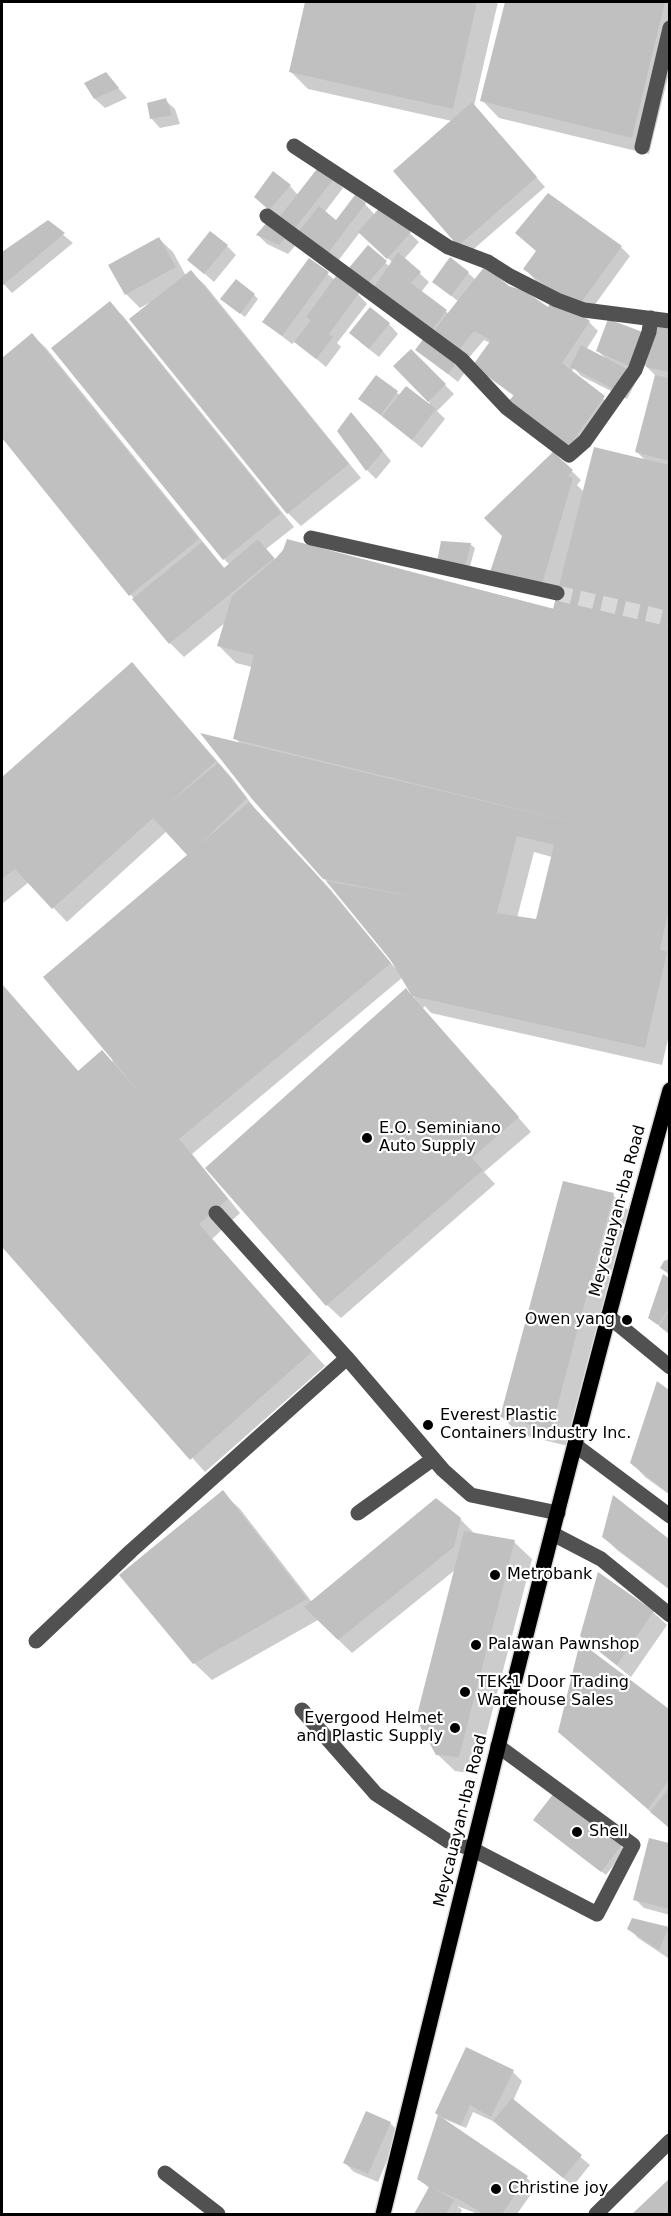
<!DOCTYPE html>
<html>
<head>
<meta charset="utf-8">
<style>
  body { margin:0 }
  #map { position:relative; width:671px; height:2216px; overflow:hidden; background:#fff; font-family:"DejaVu Sans",sans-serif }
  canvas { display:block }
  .frame { position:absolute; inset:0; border:3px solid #000; pointer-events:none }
</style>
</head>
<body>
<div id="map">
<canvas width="671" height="2216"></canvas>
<div class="frame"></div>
</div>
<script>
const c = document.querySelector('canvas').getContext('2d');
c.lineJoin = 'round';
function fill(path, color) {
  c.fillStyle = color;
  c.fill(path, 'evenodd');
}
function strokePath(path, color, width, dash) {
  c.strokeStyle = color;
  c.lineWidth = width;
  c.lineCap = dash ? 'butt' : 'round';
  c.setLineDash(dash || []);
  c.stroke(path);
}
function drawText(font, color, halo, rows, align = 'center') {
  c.font = font + ' "DejaVu Sans",sans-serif';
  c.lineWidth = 4.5;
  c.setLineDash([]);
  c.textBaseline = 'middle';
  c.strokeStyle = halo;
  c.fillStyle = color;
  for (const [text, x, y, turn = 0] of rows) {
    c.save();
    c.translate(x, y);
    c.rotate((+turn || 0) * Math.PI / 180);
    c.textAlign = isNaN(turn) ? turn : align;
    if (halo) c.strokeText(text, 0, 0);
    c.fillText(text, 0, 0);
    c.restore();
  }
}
const shadow = new Path2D(`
  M307 2H498L474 106 545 187 468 254 459 245 452 121 308 89 291 72Z
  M506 2H670V69L649 154 499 118 482 100Z
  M106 74 127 98 105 108 95 99 87 84Z
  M165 100 175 109 180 124 160 128 151 118Z
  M334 179 343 188 324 213 336 222 365 204 375 215 382 207 419 242 404 259 429 282 421 292 449 314 459 302 434 282 468 273 476 280 508 288 548 309 589 322 598 331 586 350 606 359 597 350 670 328V1031L662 1065 431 1013 425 1006 423 1008 531 1132 484 1172 495 1184 341 1318 327 1305 406 990 415 998 403 977 192 1154 240 1213 212 1239 325 1366 205 1472 2 1245V985L79 1072 112 1062 189 855 167 831 67 922 29 882 2 904V779L132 664 232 778 259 814 331 890 395 968 396 967 324 878 241 744 235 738 252 667 236 663 219 646 226 622 184 657 170 643 2 436V359L32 335 46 348 225 569 230 565 224 559 109 303 123 316 294 527 266 549 276 560 284 551 288 541 555 609 558 597 506 585 554 454 581 480 577 485 584 492 646 461 637 452 656 376 645 365 640 375 626 369 637 380 627 399 581 376 574 368 571 372 613 407 577 457 514 396 484 374 490 343 484 340 467 360 359 278 368 247 390 267 393 263 360 232 338 261 303 239 265 206 290 186 298 195ZM534 852 552 857 537 921 517 918Z
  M48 222 73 243 12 293 2 282V253Z
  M258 235 286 237 295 246 288 254 267 244Z
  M159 239 173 252 186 276 191 272 205 285 361 478 301 526 288 513 151 302 140 308 126 294 110 265Z
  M227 246 236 255 214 282 189 260Z
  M621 247 630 256 591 310 538 283 525 269Z
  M310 260 335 280 336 279 358 294 367 304 337 343 341 347 326 367 295 341 292 344 264 322Z
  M254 295 258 299 245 317 227 303Z
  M389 324 398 334 379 357 360 342Z
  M417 350 468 368 458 382Z
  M411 351 454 394 437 411 445 419 422 448 360 399 376 377 400 395 429 404 430 403 395 366Z
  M360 424 391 461 376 479 367 470 339 431Z
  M470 544 475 548 469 570 443 565Z
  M613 1195 630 1212 568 1446 519 1434 502 1417Z
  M664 1277 670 1280V1334L649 1318Z
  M658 1383 670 1392V1495L645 1477 632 1463Z
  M222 1492 240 1509 312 1602 460 1519 474 1533 514 1542 532 1559 476 1774 455 1771 437 1754 455 1570 352 1653 318 1620 212 1680 194 1663Z
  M614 1497 670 1541V1590L617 1550 603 1536Z
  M653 1612 667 1625 631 1677 596 1649 582 1636Z
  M581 1644 670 1711V1829L559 1731Z
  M539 1824 621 1846 625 1850 606 1875Z
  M651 1840 670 1845V1915L644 1908 635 1899Z
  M633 1920 670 1928 668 1958 638 1938 629 1928Z
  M513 2072 522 2081 513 2101 590 2165 573 2186 497 2123 473 2112 466 2128 444 2119 443 2120 527 2178 536 2187 517 2214H478L457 2206 462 2210 460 2214H416L430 2189 419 2178 439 2116 436 2113Z
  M390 2123 399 2132 378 2182 354 2172 345 2163Z
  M670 2181V2214H635Z`);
const building = new Path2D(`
  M305 2H477L453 109 289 72Z
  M505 2H665L632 138 480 101Z
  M106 72 119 88 94 99 84 83Z
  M166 98 172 115 150 119 147 103Z
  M472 102 537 177 458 246 393 171Z
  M320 165 335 177 293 231 278 219Z
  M273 171 291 185 269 210 254 197Z
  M548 193 622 246 582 301 554 291 523 269 536 251 515 233Z
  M355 195 366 203 328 253 298 232 319 206 336 220Z
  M382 205 411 232 387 259 358 232Z
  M48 220 65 233 2 286V252Z
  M269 220 287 236 279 245 256 235Z
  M210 231 228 245 204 274 187 260Z
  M159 237 176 267 125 295 108 265Z
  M368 245 387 261 367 284 348 269Z
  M398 252 421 272 411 283 447 310 430 333 372 290Z
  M450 257 469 272 451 296 432 282Z
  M309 258 329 272 282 336 262 322Z
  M485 266 509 286 525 291 548 307 550 303 573 309 590 321 562 363 605 396 567 449 505 405 514 395 473 365 491 340 474 331 457 352 432 333Z
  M191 270 349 464 287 514 129 319Z
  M336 276 359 293 329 334 333 337 316 359 294 342 311 320 306 317Z
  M236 279 255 294 240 314 220 299Z
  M110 301 281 513 223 560 51 348Z
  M370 307 390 323 369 349 349 333Z
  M608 319 648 334 631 367 596 351Z
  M655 323 669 326V372L646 367Z
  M32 333 199 539 129 596 2 438V358Z
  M427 334 460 358 448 374 415 350Z
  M581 345 629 370 617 391 570 367Z
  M411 349 446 384 428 402 393 366Z
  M376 375 398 391 381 415 358 399Z
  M655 375 669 378V461L635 452Z
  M406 386 436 409 412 440 382 416Z
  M351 412 383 451 366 471 337 431Z
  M594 447 669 465V908L660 949 667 952 645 1048 412 996 519 1117 472 1158 483 1170 326 1306 205 1168 406 988 412 996 390 959 326 881 426 899 323 879 252 799 200 733 608 831 233 739 254 655 217 646 232 596 276 558 283 550 287 539 553 609ZM517 836 554 845 536 919 497 913Z
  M553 452 573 470 568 476 573 478 542 584 490 572 502 536 484 518Z
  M258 539 274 558 169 644 132 599 202 542 224 568Z
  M441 541 471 543 465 567 437 562Z
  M132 662 216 761 166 806 218 763 247 798 198 846 249 802 317 875 391 963 179 1139 228 1199 199 1224 312 1352 190 1460 2 1247V984L78 1071 102 1050 141 1094 43 977 187 855 153 818 52 909 15 869 2 879V777Z
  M563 1181 614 1193 551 1430 500 1417Z
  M669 1259V1274L660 1268 664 1261Z
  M663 1274 669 1278V1308L658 1325 648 1318Z
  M669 1311V1334L659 1326Z
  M657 1381 669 1390V1494L630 1463Z
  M223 1490 307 1599 193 1664 119 1575Z
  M613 1495 669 1539V1589L602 1537Z
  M436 1498 461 1518 454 1547 338 1640 304 1607Z
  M464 1531 515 1540 459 1757 436 1755 416 1719Z
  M598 1572 654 1611 617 1665 580 1636Z
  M580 1642 669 1709V1780L648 1809 558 1732Z
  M669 1788V1827L650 1812Z
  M554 1793 622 1845 601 1872 533 1820Z
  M649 1838 669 1843V1909L633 1900Z
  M632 1918 669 1927 659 1950 627 1929Z
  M466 2047 514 2070 491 2117 470 2105 461 2125 438 2115 528 2176 502 2214H483L464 2202 433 2188 454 2200 446 2214H414L429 2187 417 2179 438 2115 435 2113Z
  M512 2098 582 2155 563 2178 493 2121Z
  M366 2111 391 2122 368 2174 343 2163Z
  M669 2179V2214H632Z`);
const minorTunnel = new Path2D(`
  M557 593 670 619`);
const minor = new Path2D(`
  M294 146 448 247 488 262 510 276 557 300 584 310 670 321
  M642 147 670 28
  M267 216 461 359 507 408 569 455 585 441 635 370 649 332 651 318
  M311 538 557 593
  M216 1213 347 1358 443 1470 471 1495 558 1513
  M608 1316 670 1367
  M575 1445 670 1516
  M358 1513 433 1459
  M553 1534 601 1559 670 1615
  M36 1641 131 1551 347 1358
  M302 1710 376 1794 448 1841 472 1849 597 1914 633 1845 498 1746
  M165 2173 218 2214
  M596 2214 670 2141`);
const major = new Path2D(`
  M383 2214C475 1839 566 1463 670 1090`);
const markers = [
  [367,1138,6,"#000"],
  [627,1320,6,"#000"],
  [428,1425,6,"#000"],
  [495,1575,6,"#000"],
  [476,1645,6,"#000"],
  [465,1692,6,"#000"],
  [455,1728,6,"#000"],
  [577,1832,6,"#000"],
  [496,2189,6,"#000"]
];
const poiNames = [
  ["E.O. Seminiano",379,1129],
  ["Auto Supply",379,1147],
  ["Owen yang",615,1320,"right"],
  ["Everest Plastic",440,1416],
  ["Containers Industry Inc.",440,1434],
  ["Metrobank",507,1575],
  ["Palawan Pawnshop",488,1645],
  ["TEK-1 Door Trading",477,1683],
  ["Warehouse Sales",477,1701],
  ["Evergood Helmet",443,1719,"right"],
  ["and Plastic Supply",443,1737,"right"],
  ["Shell",589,1832],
  ["Christine joy",508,2189]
];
const streetNames = [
  ["Meycauayan-Iba Road",618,1211,-75],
  ["Meycauayan-Iba Road",461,1821,-76]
];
fill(shadow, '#0003');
fill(building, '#c0c0c0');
strokePath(minorTunnel, '#d9d9d9', 15, [15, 8]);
strokePath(major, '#dbdbdb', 18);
strokePath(minor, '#515151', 15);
strokePath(major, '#000', 15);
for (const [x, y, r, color] of markers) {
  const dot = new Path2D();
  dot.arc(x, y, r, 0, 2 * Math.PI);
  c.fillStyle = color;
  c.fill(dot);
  strokePath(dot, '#fff', 2);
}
drawText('16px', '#000', '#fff', poiNames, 'left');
drawText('16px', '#000', '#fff', streetNames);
</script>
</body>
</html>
